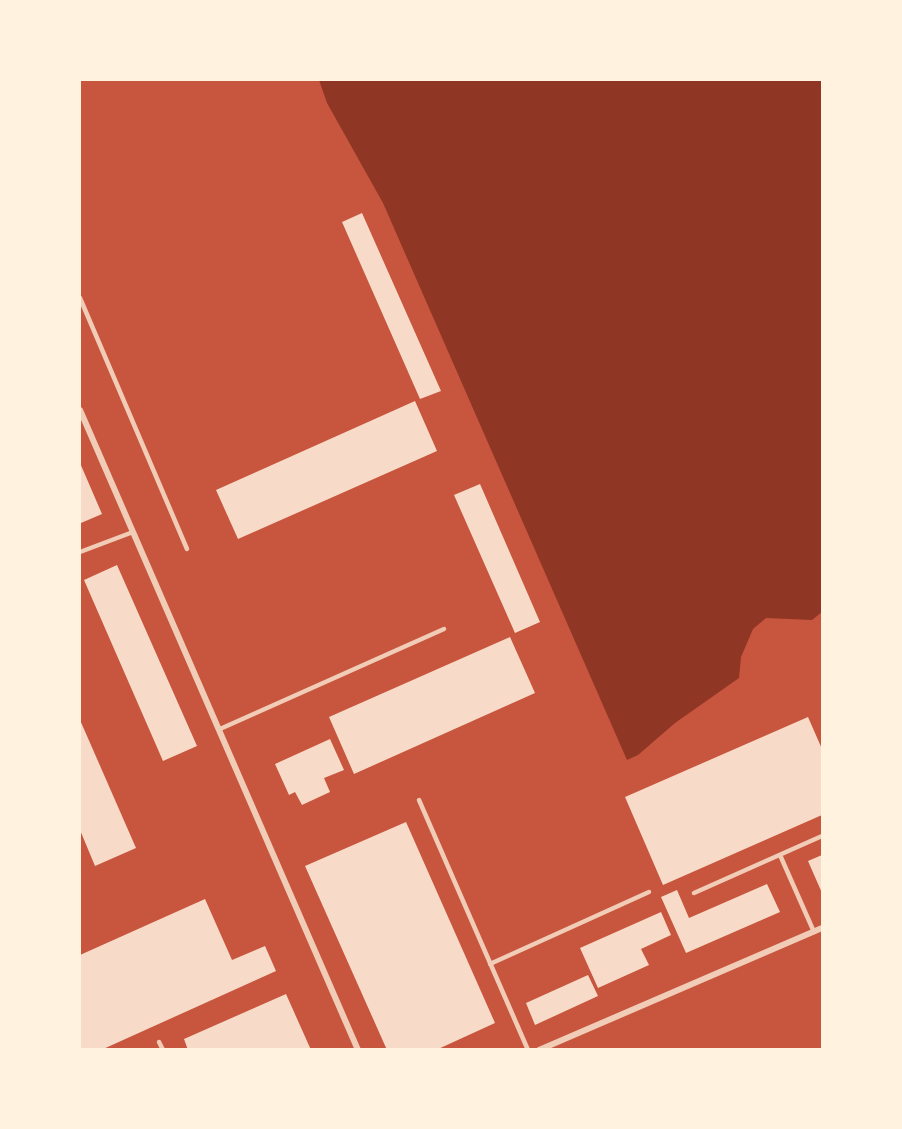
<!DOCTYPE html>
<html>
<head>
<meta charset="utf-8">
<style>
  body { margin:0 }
  #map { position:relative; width:902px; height:1129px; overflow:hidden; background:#c8553d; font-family:Poppins,sans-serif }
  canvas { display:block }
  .frame { position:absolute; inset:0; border:81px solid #fff3e0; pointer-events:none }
</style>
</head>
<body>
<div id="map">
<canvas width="902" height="1129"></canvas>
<div class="frame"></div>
</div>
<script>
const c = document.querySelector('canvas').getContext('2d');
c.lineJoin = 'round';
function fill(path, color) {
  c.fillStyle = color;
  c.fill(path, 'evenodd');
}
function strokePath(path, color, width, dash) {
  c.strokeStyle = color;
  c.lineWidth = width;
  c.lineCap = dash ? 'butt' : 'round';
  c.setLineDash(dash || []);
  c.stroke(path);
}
const water = new Path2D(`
  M319 80H822V612L812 620 766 618 753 629 741 657 739 678 675 723 638 755 627 760 383 203 327 103Z`);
const building = new Path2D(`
  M362 213 441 391 420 399 342 222Z
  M415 401 437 451 238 539 216 490Z
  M80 463 102 514 81 523 80 520Z
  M480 484 540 622 515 633 454 495Z
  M117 565 197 746 163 761 84 580Z
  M510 637 535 693 354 774 329 717Z
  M808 717 822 749V815L663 885 625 797Z
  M80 720 136 848 95 866 80 830Z
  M330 739 344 770 324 778 330 792 302 805 295 792 289 795 275 764Z
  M406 822 495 1023 436 1050H387L305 866Z
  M822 855V893L808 861Z
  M767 884 780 912 686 953 661 897 677 890 689 918Z
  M205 899 232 960 265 946 276 971 101 1050H80V955Z
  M661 912 671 935 641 949 649 965 598 988 580 948Z
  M588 975 598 996 535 1025 526 1003Z
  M286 994 311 1050H188L184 1039Z`);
const service = new Path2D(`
  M80 298 187 549
  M80 552 133 532
  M220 729 444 629
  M419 800 528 1050
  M780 855 814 932
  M694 893 822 836
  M490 964 649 892
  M159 1042 163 1050`);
const minor = new Path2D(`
  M80 410 358 1050
  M539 1050 822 928`);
fill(water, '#8f3625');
fill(building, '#f7dbc8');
strokePath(service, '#f1ccb7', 4.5);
strokePath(minor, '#f1ccb7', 6);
</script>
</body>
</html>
